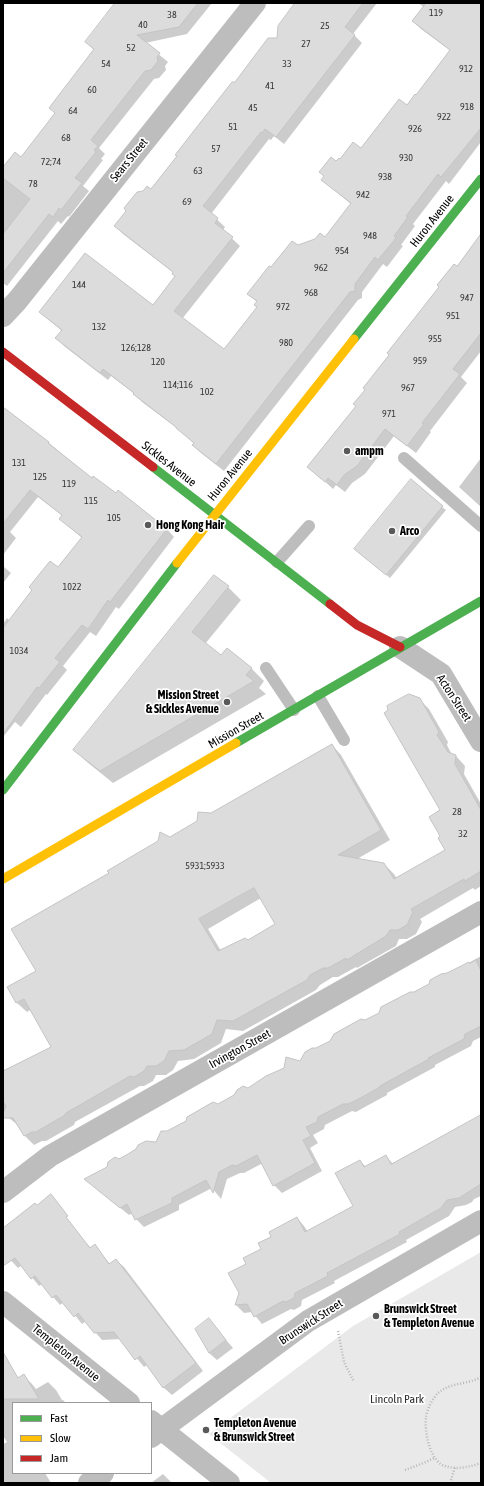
<!DOCTYPE html>
<html>
<head>
<meta charset="utf-8">
<style>
  body { margin:0 }
  #map { position:relative; width:484px; height:1486px; overflow:hidden; background:#fff; font-family:"Asap Condensed",sans-serif }
  canvas { display:block }
  .frame { position:absolute; inset:0; border:4px solid #000; pointer-events:none }
  .legend { position:absolute; left:12px; top:1402px; width:140px; height:72px; box-sizing:border-box; background:#fff; border:1px solid #999; margin:0; padding:5px 7px; list-style:none; font-size:12px; color:#000 }
  .legend li { display:flex; align-items:center; gap:8px; height:20px }
  .legend b { width:20px; border:1px solid #999 }
</style>
</head>
<body>
<div id="map">
<canvas width="484" height="1486"></canvas>
<div class="frame"></div>
<ul class="legend">
<li><b style="height:5px;background:#4caf50"></b>Fast</li>
<li><b style="height:5px;background:#ffc107"></b>Slow</li>
<li><b style="height:5px;background:#c62828"></b>Jam</li>
</ul>
</div>
<script>
const c = document.querySelector('canvas').getContext('2d');
c.lineJoin = 'round';
function fill(path, color) {
  c.fillStyle = color;
  c.fill(path, 'evenodd');
}
function strokePath(path, color, width, dash) {
  c.strokeStyle = color;
  c.lineWidth = width;
  c.lineCap = dash ? 'butt' : 'round';
  c.setLineDash(dash || []);
  c.stroke(path);
}
function drawText(font, color, halo, rows, align = 'center') {
  c.font = font + ' "Asap Condensed",sans-serif';
  c.lineWidth = 3.5;
  c.setLineDash([]);
  c.textBaseline = 'middle';
  c.strokeStyle = halo;
  c.fillStyle = color;
  for (const [text, x, y, turn = 0] of rows) {
    c.save();
    c.translate(x, y);
    c.rotate((+turn || 0) * Math.PI / 180);
    c.textAlign = isNaN(turn) ? turn : align;
    if (halo) c.strokeText(text, 0, 0);
    c.fillText(text, 0, 0);
    c.restore();
  }
}
const green = new Path2D(`
  M481 1252V1483H271L209 1434 353 1326Z`);
const shadow = new Path2D(`
  M123 3H212L187 34 145 43 168 62 165 66 166 70 159 78 154 79 99 148 105 154 101 159 103 160 83 186 89 191 69 217 68 216 61 224 58 221 7 286 3 283V169L21 158 56 114 94 50 86 42Z
  M293 3H377L353 34 362 43 284 144 274 136 271 140 269 139 211 214 225 227 223 230 240 246 182 319 224 351 258 308 257 302 248 294 271 269 297 246 325 238 351 204 322 180 337 162 361 149 407 106 451 51 421 29 413 21 424 7 418 3H481V142L449 184 446 181 413 224 415 226 401 245 403 246 387 267 383 264 362 292V298L358 300 224 471 201 453 193 445 195 444 177 428 142 402 135 394 111 376 108 380 64 346 57 338 62 331 40 312 153 306 176 276 174 273 123 234 116 226 151 190 236 83 278 39 295 5Z
  M481 236V351L461 377 467 383 430 431 431 432 416 453 394 436 365 474 352 483 345 492 336 485 333 489 309 467 357 407 457 267Z
  M3 408 49 443 92 479 116 495 118 492 167 529 174 537 119 609 116 607 96 636 90 632 63 666 67 670 47 695 46 694 21 727 15 722 3 737V624L7 618 10 621 58 568 82 538 61 519 63 516 38 497 10 532 16 538 3 555Z
  M481 458V507L459 487Z
  M442 507 446 510 390 578 359 552Z
  M3 566 11 573 3 583Z
  M228 587 241 600 205 644 221 657 227 649 252 669 264 681 259 688 266 694 113 783 87 762 75 750Z
  M419 699 429 709 448 742 447 745 452 755 456 756 465 766 464 774 481 804V886L475 890 473 888 420 919 422 922 416 934 407 939H399L396 946 364 964 357 968 356 967 338 977H333L320 985 316 990 243 1031 226 1029 221 1043 194 1059 178 1061 173 1070 166 1075H156L153 1081 144 1086H140L75 1122 74 1125 46 1141H42L34 1145 25 1136 20 1127 3 1113V1073L53 1047 32 1009 27 1012 17 1003 8 987 37 971 170 838 332 745 341 755 390 840 357 859 384 864 394 874 397 879 446 850 442 837V810ZM261 898 276 924 248 941 221 951 208 929Z
  M481 956V1037L473 1041 471 1046 435 1065V1067L387 1093V1095L363 1108 356 1112 352 1111 325 1125 324 1129 313 1135 318 1143 310 1148 322 1171 282 1193 274 1185 263 1163 244 1173H240L227 1179 221 1199 212 1188 179 1205V1210L144 1227 136 1219 133 1213 129 1215 86 1180 119 1160 156 1143 167 1132 301 1062 316 1049Z
  M481 1118V1196L474 1199 472 1202 466 1205 455 1207 449 1216 406 1240 407 1242 334 1281 335 1283 302 1300 301 1306 294 1310 291 1309 262 1324 252 1312 244 1313 236 1305 247 1264 273 1237 297 1218 304 1226 308 1232 355 1207 360 1161 366 1167 386 1156 393 1164Z
  M3 1229 82 1239 91 1248 94 1246 110 1264 116 1260 124 1267 203 1371 172 1395 164 1388 147 1365 144 1367 121 1339 102 1340 86 1321 82 1324 64 1302 60 1305 42 1284 39 1286 22 1265 18 1268 3 1252Z
  M209 1320 233 1348 217 1360 209 1353 196 1329Z
  M3 1363 19 1378 24 1376 32 1384 36 1389 48 1382 56 1390 62 1400H63L66 1403H13V1473H45L51 1483H3V1444L7 1442 3 1436Z
  M163 1474 172 1483H151Z`);
const building = new Path2D(`
  M115 3H198L179 27 137 35 160 53 157 57 158 61 151 70 145 71 91 140 98 146 94 150 96 152 75 178 82 183 61 210 59 208 53 217 49 214 3 273V234L30 199 3 178V167L15 152 21 157 55 113 49 108 94 49 85 42Z
  M295 3H363L345 27 355 35 276 137 265 129 262 133 261 132 203 206 218 218 215 223 233 237 174 311 224 349 257 307 254 305 257 301 247 294 269 266 271 267 292 241 298 245 315 239 320 233 325 237 351 203 321 180 324 176 319 172 331 157 336 161 339 158 340 159 353 142 361 148 399 99 407 105 415 94 416 95 450 50 412 21 426 3H481V128L441 177 438 174 406 216 408 217 394 236 396 238 378 260 375 257 355 284V291L350 292 216 464 192 445 194 443 176 428V427L133 394 134 393 103 369 100 373 55 338 62 330 39 312 85 253 153 305 175 276 172 274 173 272 114 226 126 211 124 208 137 192 143 191 147 186 151 189 177 156 175 155 232 82H235L268 38H277L278 26Z
  M481 234V333L453 369 460 374 422 423 424 424 407 446 385 429 357 466 344 475 337 485 328 478 325 482 307 467 356 406 353 404 365 390 363 388 389 355 387 353 439 287 437 285 454 264 457 266Z
  M3 407 49 442 48 443 92 478 93 476 116 493 118 490 167 529 110 602 108 600 88 629 82 625 55 658 60 662 39 688 37 687 3 734V628L32 590 29 587 50 561 58 567 82 537 59 519 62 515 30 490 3 524Z
  M411 479 443 506 386 575 354 549Z
  M214 575 229 586 192 632 221 655 227 648 252 668 246 675 254 681 100 771 73 750Z
  M409 694 420 698 439 732 437 735 448 752 456 755 455 764 481 810V871L465 881 464 879 411 909 413 912 407 925 398 930H390L386 936 355 955 347 960 346 958 328 968H323L310 975 307 980 233 1021 217 1020 212 1034 184 1050 169 1051 164 1061 156 1066H147L144 1071 134 1077 130 1076 66 1113 65 1115 36 1132H32L24 1136 13 1118H3V1113L6 1106 3 1101V1071L51 1047 24 999 16 1003 7 987 36 971 11 929 109 873 107 871 158 841 160 832 170 837 197 821 198 812 211 813 332 744 381 830 338 855 384 863 394 879 445 850 438 838 440 836 429 817 440 810 384 713 388 710 387 706ZM254 888 275 924 248 940 245 938 218 951 199 919Z
  M476 960 481 971V1026L465 1034 464 1039 428 1058 429 1059 380 1086V1087L355 1101 348 1104H343L318 1117 317 1122 306 1127 311 1136 303 1140 315 1163 273 1186 257 1155 236 1166 232 1165 219 1172 213 1193 206 1180 172 1198V1203L135 1220 127 1204 120 1208 84 1179 107 1167 108 1162 115 1157 119 1159 128 1154 136 1149 138 1145 146 1141 156 1142 161 1131H167L186 1121 187 1117 213 1102 218 1104 234 1095 237 1090 243 1086 248 1088 266 1076 284 1068 286 1057 300 1061 305 1052 312 1048H316L330 1041 334 1034 341 1030 361 1019 365 1020 379 1013 381 1007 410 992H414L429 984 430 980 441 974 447 973 469 962 470 963Z
  M481 1115V1184L459 1198 447 1200 441 1208 399 1232 400 1234 327 1273 328 1276 295 1293 294 1298 286 1302 283 1301 254 1317 247 1304 235 1305 239 1293 228 1273 246 1264 243 1258 261 1249 258 1243 271 1237 269 1232 297 1217 305 1232 353 1206 335 1173 360 1160 364 1167 386 1155 391 1164Z
  M51 1194 68 1216 66 1217 90 1248 95 1244 109 1264 116 1259 196 1363 163 1388 140 1356 135 1360 114 1332 94 1333 78 1313 74 1317 56 1295 52 1298 35 1276 31 1279 15 1258 3 1266V1228L35 1203 37 1205Z
  M209 1318 226 1340 209 1353 195 1329Z
  M3 1352 18 1378 24 1374 39 1399H3Z`);
const path = new Path2D(`
  M338 1331 344 1362 354 1382
  M481 1377C467 1385 451 1382 438 1393 433 1398 427 1409 426 1417 424 1431 430 1462 445 1466 456 1470 470 1467 481 1463
  M405 1470 426 1462 434 1458
  M450 1483 455 1467`);
const lane = new Path2D(`
  M404 458 481 526
  M277 562 309 526
  M266 668 294 710
  M318 696 344 740`);
const street = new Path2D(`
  M3 316 17 301 255 3
  M400 647 441 674 481 741
  M3 1192 50 1156 481 912
  M3 1302 129 1403
  M151 1421 229 1483
  M151 1437 308 1321 481 1221
  M89 1483 103 1473`);
const fast = new Path2D(`
  M354 339 481 179
  M153 467 330 604
  M236 743 481 601
  M3 790 177 563`);
const slow = new Path2D(`
  M177 563 354 339
  M3 879 236 743`);
const jam = new Path2D(`
  M3 352 153 467
  M330 604 357 625 400 647`);
const markers = [
  [347,451,4,"#595959"],
  [148,525,4,"#595959"],
  [392,531,4,"#595959"],
  [227,702,4,"#595959"],
  [376,1316,4,"#595959"],
  [206,1430,4,"#595959"]
];
const numberNames = [
  ["119",436,13],
  ["38",172,15],
  ["40",143,25],
  ["25",325,26],
  ["27",306,44],
  ["52",131,48],
  ["54",106,64],
  ["33",287,64],
  ["912",466,69],
  ["41",270,86],
  ["60",92,90],
  ["918",467,107],
  ["45",253,108],
  ["64",73,111],
  ["922",444,117],
  ["51",233,127],
  ["926",415,129],
  ["68",66,138],
  ["57",216,149],
  ["930",406,158],
  ["72;74",51,162],
  ["63",198,171],
  ["938",385,177],
  ["78",33,184],
  ["942",363,195],
  ["69",187,202],
  ["948",370,236],
  ["954",342,251],
  ["962",321,268],
  ["144",79,285],
  ["968",311,293],
  ["947",467,298],
  ["972",283,307],
  ["951",453,316],
  ["132",99,327],
  ["955",435,339],
  ["980",286,343],
  ["126;128",136,348],
  ["959",420,361],
  ["120",158,362],
  ["114;116",178,385],
  ["967",408,388],
  ["102",207,392],
  ["971",389,414],
  ["131",19,463],
  ["125",40,477],
  ["119",69,484],
  ["115",91,501],
  ["105",114,518],
  ["1022",72,587],
  ["1034",19,651],
  ["28",457,812],
  ["32",463,834],
  ["5931;5933",205,866]
];
const streetNames = [
  ["Sears Street",129,160,-51],
  ["Huron Avenue",432,221,-52],
  ["Sickles Avenue",169,464,38],
  ["Huron Avenue",230,475,-51],
  ["Acton Street",454,698,57],
  ["Mission Street",236,730,-30],
  ["Irvington Street",240,1049,-29],
  ["Brunswick Street",311,1322,-33],
  ["Templeton Avenue",66,1353,39]
];
const poiNames = [
  ["ampm",355,451],
  ["Hong Kong Hair",156,525],
  ["Arco",400,531],
  ["Mission Street",219,695,"right"],
  ["& Sickles Avenue",219,709,"right"],
  ["Brunswick Street",384,1309],
  ["& Templeton Avenue",384,1323],
  ["Templeton Avenue",214,1423],
  ["& Brunswick Street",214,1437]
];
const parkNames = [
  ["Lincoln Park",397,1399]
];
fill(green, '#e9e9e9');
fill(shadow, '#0003');
fill(building, '#dcdcdc');
strokePath(building, '#c4c4c4', 1);
strokePath(path, '#b8b8b8', 2.5, [1, 2]);
strokePath(lane, '#bdbdbd', 12);
strokePath(street, '#bdbdbd', 22);
strokePath(fast, '#4caf50', 9);
strokePath(slow, '#ffc107', 9);
strokePath(jam, '#c62828', 9);
for (const [x, y, r, color] of markers) {
  const dot = new Path2D();
  dot.arc(x, y, r, 0, 2 * Math.PI);
  c.fillStyle = color;
  c.fill(dot);
  strokePath(dot, '#fff', 1.5);
}
drawText('10px', '#373737', null, numberNames);
drawText('12px', '#000', '#fff', streetNames);
drawText('bold 12px', '#000', '#fff', poiNames, 'left');
drawText('12px', '#2e2e2e', '#fff', parkNames);
</script>
</body>
</html>
